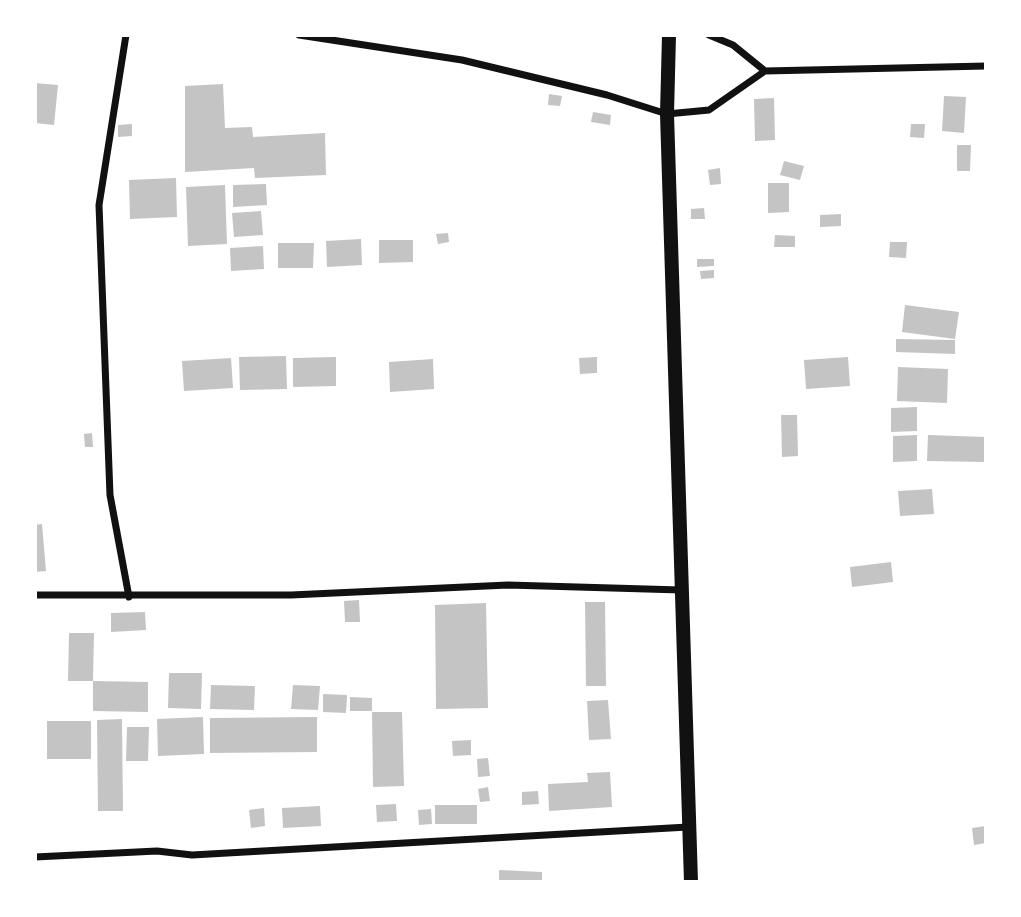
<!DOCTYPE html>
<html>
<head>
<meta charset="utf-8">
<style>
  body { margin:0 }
  #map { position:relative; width:1021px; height:917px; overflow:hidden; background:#fff; font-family:Spectral,serif }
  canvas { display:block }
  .frame { position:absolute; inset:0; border:37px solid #fff; pointer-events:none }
</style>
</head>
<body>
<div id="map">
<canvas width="1021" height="917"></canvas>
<div class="frame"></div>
</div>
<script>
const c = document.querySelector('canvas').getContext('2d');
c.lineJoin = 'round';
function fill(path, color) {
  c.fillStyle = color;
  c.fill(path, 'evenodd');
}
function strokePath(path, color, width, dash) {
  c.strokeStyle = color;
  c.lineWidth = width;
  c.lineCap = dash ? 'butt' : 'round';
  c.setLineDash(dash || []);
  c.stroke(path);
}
const building = new Path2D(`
  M35 83 58 85 54 125 35 123Z
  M223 84 225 128 252 127 253 137 325 133 326 175 255 178 254 168 185 172V86Z
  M549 94 562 96 560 106 548 105Z
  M944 96 966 97 964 133 942 131Z
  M774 98 775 140 755 141 754 99Z
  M593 112 611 115 610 125 591 122Z
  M132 124V136L118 137V125Z
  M911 124H925L924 138 910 137Z
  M957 145H971L970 171H957Z
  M784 161 804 166 800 180 780 175Z
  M720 168 721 184 710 185 708 170Z
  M176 178 177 217 130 219 129 180Z
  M768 183H789V212L768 213Z
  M266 184 267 205 233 207V185Z
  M225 185 227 244 188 246 186 187Z
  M704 208 705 219H691V209Z
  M261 211 263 235 234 237 232 213Z
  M841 214V226L820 227V215Z
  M448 233 449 242 438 244 436 234Z
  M775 235 795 236V247H774Z
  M361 239 362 265 327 267 326 241Z
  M379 240H413V262L379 263Z
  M890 242H907L906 258 889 257Z
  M278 243H314L313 268H278Z
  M263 246 264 269 231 271 230 248Z
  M697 259H714V266L697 267Z
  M714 270V278L701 279 700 271Z
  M905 305 959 312 955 339 902 332Z
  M896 339 955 340V354L896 352Z
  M286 356 287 389 240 390 239 357Z
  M336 357V386L293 387V358Z
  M597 357V373L580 374 579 358Z
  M848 357 850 386 806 389 804 360Z
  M231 358 233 388 184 391 182 361Z
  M433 359 434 389 390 392 389 362Z
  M898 367 948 369 947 403 897 401Z
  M917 407V431L891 432V408Z
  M781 415H797L798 456 782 457Z
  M92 433 93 447H85L84 434Z
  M917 435V461L893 462V436Z
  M928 435 986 437V462L927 461Z
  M932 489 934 514 900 516 898 491Z
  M42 524 46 571 35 572V525Z
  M891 562 893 582 852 587 850 567Z
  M359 600 360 622H345L344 601Z
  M585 602H605L606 686H586Z
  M486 603 488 708 436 709 435 605Z
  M145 612 146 630 111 632V613Z
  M69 633H94L93 681 148 682V712L93 711V681H68Z
  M169 673H202L201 709 168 708Z
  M211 685 255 686 254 710 210 709Z
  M293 685 320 686 318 710 291 709Z
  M323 694 347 695 346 713 323 712Z
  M350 697 372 698V711H350Z
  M608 700 611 739 589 740 587 701Z
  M372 712H402L404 786 373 787Z
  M203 717 204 754 158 756 157 719Z
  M317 717V752L210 753V718Z
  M122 719 123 811H98L97 720Z
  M47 721H91V759H47Z
  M127 727H149L148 761H126Z
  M471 740V755L453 756 452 741Z
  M488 758 490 776 478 777 477 759Z
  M610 772 612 807 549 811 548 784 588 782 587 773Z
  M488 787 490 801 480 802 478 789Z
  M538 791 539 804 522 805V792Z
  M396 804 397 821 377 822 376 805Z
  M435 805H477V824H435Z
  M320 806 321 826 283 828 282 808Z
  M264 808 265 826 251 828 249 810Z
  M431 809 432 824 419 825 418 810Z
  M986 826V843L974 845 972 828Z
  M499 870 542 872V882H499Z`);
const minor = new Path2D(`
  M126 35 99 205 110 495 129 597
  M299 35 462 60 607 95 667 114 709 110 765 71
  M709 35 733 45 765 71 986 66
  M35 595H291L508 585 681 590
  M35 857 157 851 192 855 688 827`);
const secondary = new Path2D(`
  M669 35 667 114 691 882`);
fill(building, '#c4c4c4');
strokePath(minor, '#111', 7);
strokePath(secondary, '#111', 14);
</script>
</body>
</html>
